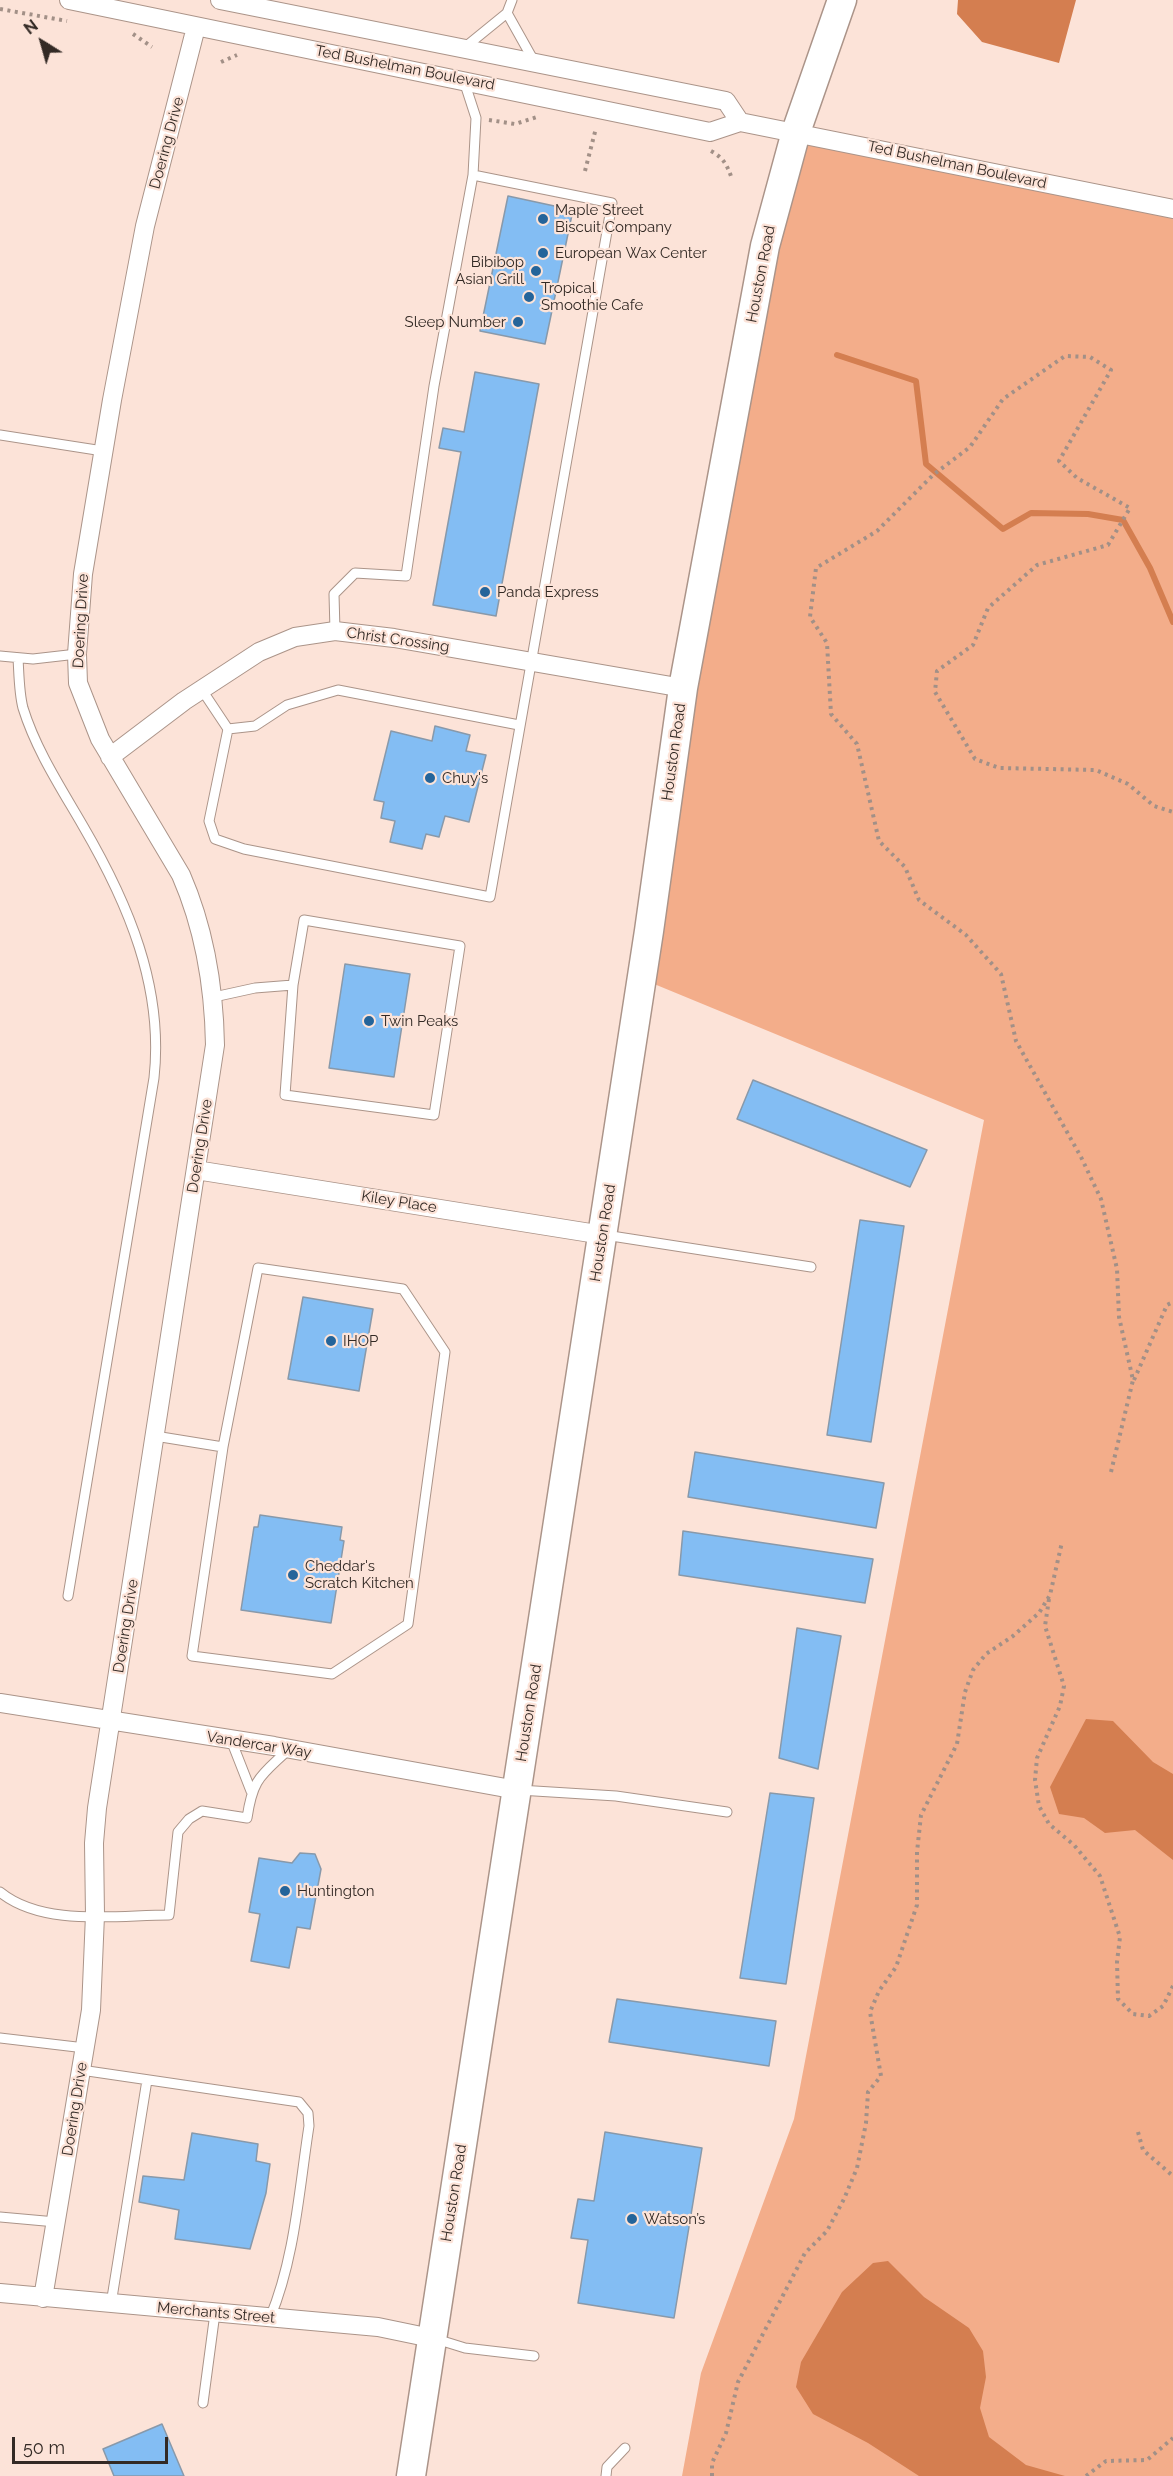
<!DOCTYPE html>
<html>
<head>
<meta charset="utf-8">
<style>
  body { margin:0 }
  #map { position:relative; width:1173px; height:2476px; overflow:hidden; background:#fce3d8; font-family:Raleway,sans-serif }
  canvas { display:block }
  .north { position:absolute; left:12px; top:12px; width:60px; height:60px; -webkit-text-stroke:4px #fce3d8; paint-order:stroke; rotate:323deg; font-size:16px; font-weight:700; line-height:24px; text-align:center; color:#332a25 }
  .north::after { content:''; display:block; margin:auto; width:21px; height:27px; background:#332a25; clip-path:polygon(50% 0,100% 100%,50% 72%,0 100%) }
  .scale { position:absolute; left:12px; top:2437px; width:156px; height:27px; box-sizing:border-box; border:3px solid #332a25; border-top:0; padding-left:8px; font-size:18px; line-height:21px; white-space:nowrap; color:#332a25; -webkit-text-stroke:4px #fce3d8; paint-order:stroke }
</style>
</head>
<body>
<div id="map">
<canvas width="1173" height="2476"></canvas>
<div class="north">N</div>
<div class="scale">50 m</div>
</div>
<script>
const c = document.querySelector('canvas').getContext('2d');
c.lineJoin = 'round';
function fill(path, color) {
  c.fillStyle = color;
  c.fill(path, 'evenodd');
}
function strokePath(path, color, width, dash) {
  c.strokeStyle = color;
  c.lineWidth = width;
  c.lineCap = dash ? 'butt' : 'round';
  c.setLineDash(dash || []);
  c.stroke(path);
}
function drawText(font, color, halo, rows, align = 'center') {
  c.font = font + ' Raleway,sans-serif';
  c.lineWidth = 4.5;
  c.setLineDash([]);
  c.textBaseline = 'middle';
  c.strokeStyle = halo;
  c.fillStyle = color;
  for (const [text, x, y, turn = 0] of rows) {
    c.save();
    c.translate(x, y);
    c.rotate((+turn || 0) * Math.PI / 180);
    c.textAlign = isNaN(turn) ? turn : align;
    if (halo) c.strokeText(text, 0, 0);
    c.fillText(text, 0, 0);
    c.restore();
  }
}
const green = new Path2D(`
  M796 132 1173 209V2476H682L701 2373 794 2119 984 1120 642 979Z`);
const water = new Path2D(`
  M958 0H1076L1059 63 982 42 957 14Z
  M1086 1719 1113 1721 1153 1762 1173 1774V1860L1135 1830 1105 1833 1084 1818 1059 1814 1050 1787Z
  M888 2261 924 2297 969 2328 983 2351 986 2377 980 2408 989 2437 1026 2465 1065 2476H919L868 2443 813 2414 796 2387 801 2362 842 2292 873 2263Z`);
const stream = new Path2D(`
  M837 355 916 381 926 464 1003 529 1031 513 1088 514 1123 520 1150 568 1173 622`);
const building = new Path2D(`
  M508 196 573 210 545 344 480 331Z
  M475 372 539 384 496 616 433 605 461 452 439 448 443 428 464 432Z
  M435 726 470 735 466 751 486 755 469 822 445 816 439 837 426 834 422 849 390 842 395 821 381 818 384 802 374 800 391 731 432 741Z
  M345 964 410 974 394 1077 329 1068Z
  M753 1080 927 1150 910 1187 737 1119Z
  M860 1220 904 1226 871 1442 827 1435Z
  M303 1297 373 1309 359 1391 288 1379Z
  M695 1452 884 1483 876 1528 688 1497Z
  M260 1515 342 1527 340 1540 344 1541 331 1623 241 1610 254 1527H258Z
  M683 1531 873 1559 865 1603 679 1575Z
  M797 1628 841 1636 818 1769 779 1758Z
  M770 1793 814 1798 786 1984 740 1978Z
  M300 1853 315 1854 321 1869 310 1929 297 1927 289 1968 251 1961 260 1914 249 1912 259 1858 292 1863Z
  M617 1999 776 2021 769 2066 609 2042Z
  M605 2132 702 2148 674 2318 578 2303 588 2240 571 2238 578 2199 594 2201Z
  M192 2133 258 2144 256 2161 270 2164 266 2193 250 2249 175 2239 179 2210 139 2202 143 2176 184 2180Z
  M162 2424 184 2476H114L103 2449Z`);
const path = new Path2D(`
  M0 9 67 21
  M133 34 152 47
  M221 62 237 55
  M489 120 515 124 537 117
  M711 151C724 158 727 165 732 179
  M585 171 596 128
  M1134 1380 1167 1305 1173 1302
  M1111 1472 1133 1380 1119 1317 1117 1269 1101 1199 1081 1157 1016 1041 1001 974 966 935 919 900 905 867 879 841 857 744 831 714 827 643 810 617 816 568 877 531 933 475 970 447 1003 399 1065 356 1090 357 1111 370 1059 461 1077 478 1130 508 1108 545 1037 565 988 608 973 645 937 671 935 692 975 759 999 768 1096 770 1128 784 1154 806 1173 812
  M1049 1599 1045 1626 1064 1686 1060 1706 1037 1758 1035 1780 1039 1806 1049 1824 1074 1845 1100 1876 1120 1937 1117 1962 1118 1999 1133 2014 1149 2016 1163 2006 1173 1986
  M1138 2132 1143 2150 1173 2176
  M712 2476V2463L726 2433 738 2382 805 2253 827 2231 844 2199 857 2168 866 2123 868 2092 881 2076 870 2012 879 1991 896 1967 917 1905V1852L921 1815 957 1744 965 1692 973 1670 986 1654 1013 1636 1039 1613 1050 1595 1062 1542
  M1086 2476 1106 2461 1147 2460 1173 2438`);
const service = new Path2D(`
  M507 13 535 63
  M464 48 507 13 512 0
  M473 175 612 203 490 897 244 849 215 839 209 821 228 729 255 726 287 705 338 690 519 725
  M0 435 103 451
  M335 631 334 594 355 573 406 576 434 386 473 175 476 118 464 81
  M0 656 33 659 77 654
  M18 658C19 674 19 693 23 708 36 750 61 788 83 826 128 903 164 987 154 1078L68 1596
  M202 690 228 729
  M304 920 460 946 434 1115 285 1095 293 985Z
  M214 997 255 988 293 985
  M605 1235 811 1267
  M258 1268 403 1289 445 1352 408 1624 332 1674 192 1656 223 1447Z
  M155 1436 223 1447
  M231 1740 251 1791
  M519 1790 616 1796 727 1812
  M0 1892C43 1927 116 1915 169 1915L178 1832 189 1819 202 1811 247 1818C253 1777 261 1776 289 1749
  M0 2038 85 2048
  M81 2070 299 2102 308 2113 309 2126C299 2190 295 2258 270 2318
  M0 2217 56 2222
  M111 2304 147 2080
  M436 2339 465 2348 534 2356
  M203 2403 215 2313
  M606 2476 607 2467 625 2448`);
const minor = new Path2D(`
  M69 0 710 132 740 122 1173 209
  M220 0 726 101 740 122
  M110 757 184 701 259 652 295 637 335 631 394 638 683 688
  M196 1170 603 1235
  M0 1703 274 1746 517 1790
  M0 2293 378 2327 431 2338
  M43 2298 91 2010 95 1915 94 1843 97 1808 215 1045C214 986 205 930 181 875L100 739 78 683 77 654 83 574 112 400 145 226 196 27`);
const primary = new Path2D(`
  M411 2476 649 931 683 688 765 246 796 132 842 0`);
const markers = [
  [543,219,6,"#24649a"],
  [543,253,6,"#24649a"],
  [536,271,6,"#24649a"],
  [529,297,6,"#24649a"],
  [518,322,6,"#24649a"],
  [485,592,6,"#24649a"],
  [430,778,6,"#24649a"],
  [369,1021,6,"#24649a"],
  [331,1341,6,"#24649a"],
  [293,1575,6,"#24649a"],
  [285,1891,6,"#24649a"],
  [632,2219,6,"#24649a"]
];
const streetNames = [
  ["Ted Bushelman Boulevard",405,68,11],
  ["Doering Drive",167,143,-75],
  ["Ted Bushelman Boulevard",957,165,12],
  ["Houston Road",761,274,-79],
  ["Doering Drive",81,621,-87],
  ["Christ Crossing",398,640,8],
  ["Houston Road",674,752,-82],
  ["Doering Drive",200,1146,-81],
  ["Kiley Place",399,1202,9],
  ["Houston Road",603,1233,-81],
  ["Doering Drive",126,1626,-81],
  ["Houston Road",529,1713,-81],
  ["Vandercar Way",259,1745,9],
  ["Doering Drive",75,2109,-81],
  ["Houston Road",454,2193,-81],
  ["Merchants Street",216,2313,5]
];
const poiNames = [
  ["Maple Street",555,210],
  ["Biscuit Company",555,227],
  ["European Wax Center",555,253],
  ["Bibibop",524,262,"right"],
  ["Asian Grill",524,279,"right"],
  ["Tropical",541,288],
  ["Smoothie Cafe",541,305],
  ["Sleep Number",506,322,"right"],
  ["Panda Express",497,592],
  ["Chuy's",442,778],
  ["Twin Peaks",381,1021],
  ["IHOP",343,1341],
  ["Cheddar's",305,1566],
  ["Scratch Kitchen",305,1583],
  ["Huntington",297,1891],
  ["Watson’s",644,2219]
];
fill(green, '#f3ad8a');
fill(water, '#d47e50');
strokePath(stream, '#d47e50', 6);
fill(building, '#83bdf3');
strokePath(building, '#89a', 1.5);
strokePath(service, '#ab9489', 11);
strokePath(minor, '#ab9489', 20);
strokePath(primary, '#ab9489', 31);
strokePath(path, '#a29087', 4, [3, 4.5]);
strokePath(service, '#fff', 9);
strokePath(minor, '#fff', 18);
strokePath(primary, '#fff', 28);
for (const [x, y, r, color] of markers) {
  const dot = new Path2D();
  dot.arc(x, y, r, 0, 2 * Math.PI);
  c.fillStyle = color;
  c.fill(dot);
  strokePath(dot, '#fce3d8', 2);
}
drawText('15px', '#332a25', '#fce3d8', streetNames);
drawText('15px', '#332a25', '#fce3d8', poiNames, 'left');
</script>
</body>
</html>
